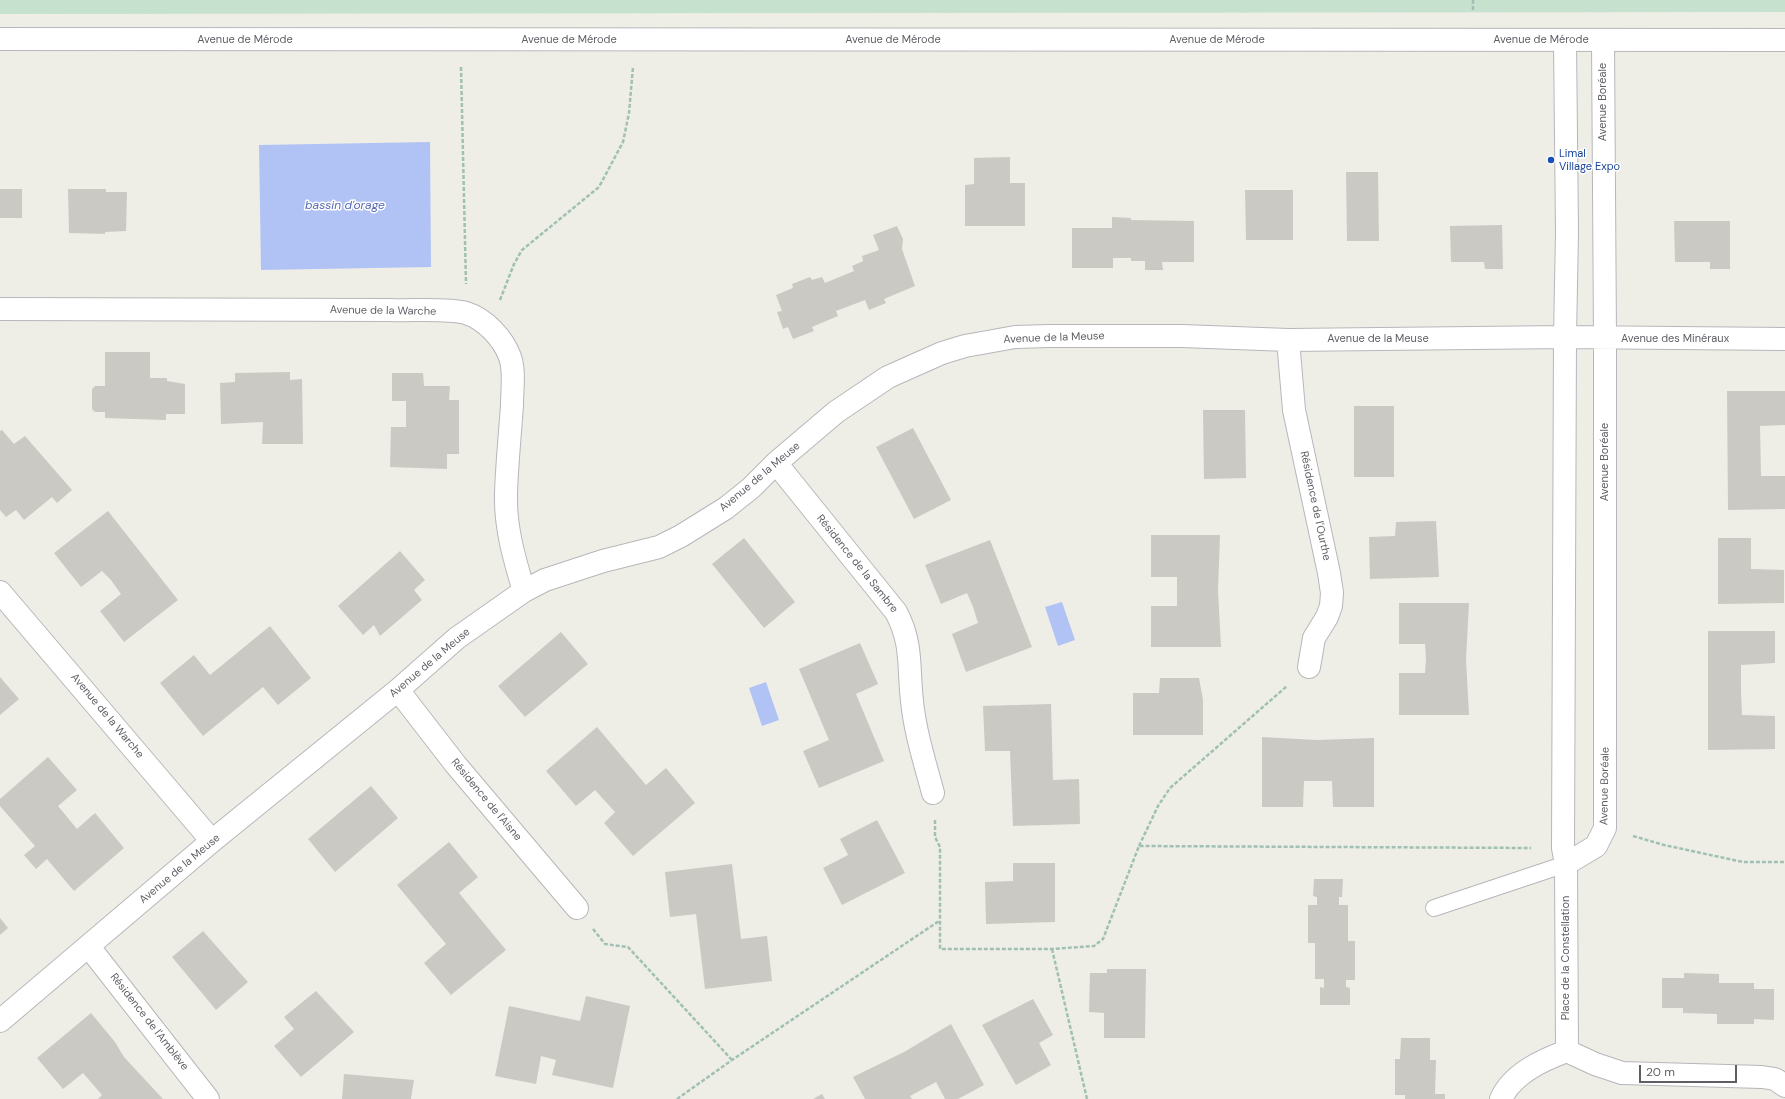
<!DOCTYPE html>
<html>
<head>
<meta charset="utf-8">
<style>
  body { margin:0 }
  #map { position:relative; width:1785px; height:1099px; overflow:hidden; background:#eeeee7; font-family:"DM Sans",sans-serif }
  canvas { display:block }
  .scale { position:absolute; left:1639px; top:1065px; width:98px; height:18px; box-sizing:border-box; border:2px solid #5e5f65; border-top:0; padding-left:5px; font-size:12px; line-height:14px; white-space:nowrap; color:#5e5f65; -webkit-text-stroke:3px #fff; paint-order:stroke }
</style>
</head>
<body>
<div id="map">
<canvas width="1785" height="1099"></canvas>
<div class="scale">20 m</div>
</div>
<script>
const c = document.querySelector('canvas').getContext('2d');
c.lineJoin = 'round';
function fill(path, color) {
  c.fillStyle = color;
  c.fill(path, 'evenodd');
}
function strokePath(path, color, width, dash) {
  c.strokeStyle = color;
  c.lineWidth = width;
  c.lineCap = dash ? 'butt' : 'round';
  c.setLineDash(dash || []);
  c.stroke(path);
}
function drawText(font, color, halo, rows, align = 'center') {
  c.font = font + ' "DM Sans",sans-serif';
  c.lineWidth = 3;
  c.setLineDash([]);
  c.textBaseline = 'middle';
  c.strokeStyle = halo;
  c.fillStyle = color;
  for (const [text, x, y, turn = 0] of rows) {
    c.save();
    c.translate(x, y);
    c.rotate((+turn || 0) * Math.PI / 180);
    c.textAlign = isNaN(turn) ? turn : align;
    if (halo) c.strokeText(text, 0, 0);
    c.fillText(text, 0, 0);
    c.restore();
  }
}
const green = new Path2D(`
  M0 0H1785V12L0 14Z`);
const water = new Path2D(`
  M430 142 431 267 261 270 259 145Z
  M1062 602 1075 640 1058 646 1045 607Z
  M766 682 779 720 762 726 749 688Z`);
const building = new Path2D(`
  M1010 157V183H1025V226H965V185L974 184V158Z
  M1346 172H1378L1379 241H1347Z
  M0 189H22V218H0Z
  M68 189H106V192H127L126 231 105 232V234L69 233Z
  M1245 190H1293V240H1246Z
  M1112 217 1131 218V220L1194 221V262H1162L1163 270H1145V261H1131V258H1113V268H1072V228H1112Z
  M1674 221H1730V269H1710V262H1675Z
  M1502 225 1503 269H1485L1484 262H1451L1450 226Z
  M897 226 903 239 902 249 915 286 884 299 886 303 869 310 865 300 836 311 838 316 812 327 814 331 793 339 788 327 783 329 777 312 782 311 776 295 793 288 792 284 810 277 812 280 822 277 825 283 854 271 852 266 863 261 862 256 879 250 873 235Z
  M105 352H150V378H167V381L185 384V414H166V420L105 418V412H95L92 409V389L95 386H105Z
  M290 372V380L302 379 303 444H262L263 422 221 424 220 383 235 382V373Z
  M392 373H423L424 386H450L449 400H459V454H447V469L390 467 391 427H406V401H392Z
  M1727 391H1785V425L1760 426 1761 476H1785V509L1728 510Z
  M1354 406H1394V477H1354Z
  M1203 410H1245L1246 478 1204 479Z
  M913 428 951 500 914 519 876 447Z
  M2 430 14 444 25 436 72 490 57 503 52 497 24 520 16 510 6 517 0 510V431Z
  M108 511 178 600 124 642 100 611 121 594 111 580 102 571 81 587 54 553Z
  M1436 521 1439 577 1370 579 1369 537 1395 536 1396 522Z
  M1151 535H1220L1218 590 1221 647H1151V606H1177V577H1151Z
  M744 538 795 602 764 628 712 564Z
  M1718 538H1751V569L1784 570V603L1718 604Z
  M990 540 1032 647 966 672 952 634 978 623 973 607 967 593 941 604 925 565Z
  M400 551 425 580 414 590 422 600 380 636 374 625 363 635 338 606Z
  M1399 603H1469L1466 659 1469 715H1399V673H1425L1426 659 1425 644H1399Z
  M270 626 311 678 278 705 263 687 203 736 160 683 194 655 210 675Z
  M1708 631H1775V663L1741 665V690L1742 715 1775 716V749L1708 750Z
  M561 632 588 664 525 717 498 686Z
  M860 643 878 684 856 694 884 761 819 788 803 751 829 740 799 669Z
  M0 677 19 699 0 715Z
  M1160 678H1199L1203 700V735H1133V693H1159Z
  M1051 704 1053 780 1079 779 1080 824 1013 826 1010 751H985L983 706Z
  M597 727 646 785 666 768 695 803 633 856 604 823 615 812 595 790 576 806 546 771Z
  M1262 737 1317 740 1374 738V807H1333L1332 781H1304L1303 807H1262Z
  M48 757 77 790 58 806 77 829 95 813 124 848 74 891 47 859 36 869 24 855 35 846 0 806V799Z
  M371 786 398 818 335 872 308 839Z
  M877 820 905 873 842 905 823 868 848 855 840 839Z
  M449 842 478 877 459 893 506 950 451 995 424 963 446 944 397 885Z
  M1013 863H1055V922L986 924 985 882 1013 881Z
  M732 864 741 939 767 936 772 981 705 989 696 914 670 917 665 872Z
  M1314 879H1343L1342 897H1339V905H1348V941H1355V980H1346V987L1350 988V1005H1320V987L1324 988V979H1315V943H1308V905H1317V897L1313 896Z
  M0 918 8 928 0 935Z
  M203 931 248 982 216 1010 172 957Z
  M1107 969H1146L1145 1038H1104V1013L1089 1012 1090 973H1107Z
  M1684 973 1719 974V983H1754V989H1774V1020L1754 1019V1024H1717V1014L1683 1013V1008H1662V978H1684Z
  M316 991 354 1032 301 1077 274 1046 294 1029 284 1017Z
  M586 996 630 1006 613 1088 552 1075 556 1060 541 1056 536 1084 495 1076 509 1006 580 1021Z
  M1033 999 1053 1035 1039 1043 1051 1065 1016 1085 982 1025Z
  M91 1013 115 1042 124 1057 163 1099H98L102 1095 83 1073 63 1089 37 1058Z
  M951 1024 984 1085 958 1099H945L936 1082 910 1096 912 1099H865L853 1077 904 1052Z
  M1401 1038H1430V1060H1436L1435 1094H1445V1099H1405V1095H1395V1059H1400Z
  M344 1074 414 1080 411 1099H342Z
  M822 1094 825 1099H813Z`);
const path = new Path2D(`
  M1473 0V11
  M461 67 466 284
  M500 300 514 264 522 250 599 187 623 142 629 113 633 67
  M935 820V837L940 847V949H1052L1094 946 1103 939 1139 846 1531 848
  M1633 836 1664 845 1743 862H1785
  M1139 846 1158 806 1170 788 1287 686
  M593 929 605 944 628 947 732 1060
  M1052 949 1087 1099
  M677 1099 732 1060 939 921`);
const service = new Path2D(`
  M1434 908 1566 864`);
const minor = new Path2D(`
  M1565 41 1567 232 1565 337 1563 848 1566 864 1567 1051
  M0 309 390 310C410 311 448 308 466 313 485 319 503 338 510 357 515 371 512 390 512 405 510 434 507 464 506 493 505 527 514 558 524 591
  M1288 340 1294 410 1329 573 1332 593 1331 606 1327 617 1314 638 1309 667
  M776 463 896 612C913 644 908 667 912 701 915 732 925 763 933 793
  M0 592 212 841
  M398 690 456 765 577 908
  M1566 864 1596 846 1605 828V338L1603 40
  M89 947 208 1099
  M0 1021 212 841 398 690 457 638 524 591 545 580 603 561 659 547 681 536 726 508 751 488 776 463 836 412 888 377 942 353 965 346 993 341 1015 337 1050 336H1182L1288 340 1565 337 1785 339
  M1501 1099C1512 1074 1542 1060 1567 1051L1595 1064 1622 1073 1762 1077 1775 1079 1785 1086`);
const tertiary = new Path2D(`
  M0 39 1785 40`);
const markers = [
  [1551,160,4,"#1a4fb4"]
];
const streetNames = [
  ["Avenue de Mérode",245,40],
  ["Avenue de Mérode",569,40],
  ["Avenue de Mérode",893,40],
  ["Avenue de Mérode",1217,40],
  ["Avenue de Mérode",1541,40],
  ["Avenue Boréale",1603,102,-90],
  ["Avenue de la Warche",383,311,1],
  ["Avenue de la Meuse",1054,338,-2],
  ["Avenue de la Meuse",1378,339],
  ["Avenue des Minéraux",1675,339],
  ["Avenue Boréale",1605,462,-90],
  ["Avenue de la Meuse",760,477,-40],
  ["Résidence de l'Ourthe",1315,506,78],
  ["Résidence de la Sambre",857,564,51],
  ["Avenue de la Meuse",430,663,-40],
  ["Avenue de la Warche",107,716,50],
  ["Avenue Boréale",1605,786,-89],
  ["Résidence de l'Aisne",486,800,50],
  ["Avenue de la Meuse",180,869,-40],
  ["Place de la Constellation",1566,958,-90],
  ["Résidence de l'Amblève",149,1022,52]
];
const transitNames = [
  ["Limal",1559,154],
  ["Village Expo",1559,167]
];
const waterNames = [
  ["bassin d'orage",345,206]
];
fill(green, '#c6e2cf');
fill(water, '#b1c3f4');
fill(building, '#cac9c3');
strokePath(service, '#b7b7bb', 18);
strokePath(minor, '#b7b7bb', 24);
strokePath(tertiary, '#b7b7bb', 24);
strokePath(path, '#9fc0b2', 2.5, [4, 2]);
strokePath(service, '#fff', 16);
strokePath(minor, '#fff', 22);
strokePath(tertiary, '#fff', 22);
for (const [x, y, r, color] of markers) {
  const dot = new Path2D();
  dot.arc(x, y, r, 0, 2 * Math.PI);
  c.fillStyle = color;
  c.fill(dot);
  strokePath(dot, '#fff', 1.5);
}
drawText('11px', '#5e5f65', '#fff', streetNames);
drawText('11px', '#164399', '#fff', transitNames, 'left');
drawText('italic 12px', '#5669b5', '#fff', waterNames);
</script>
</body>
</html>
